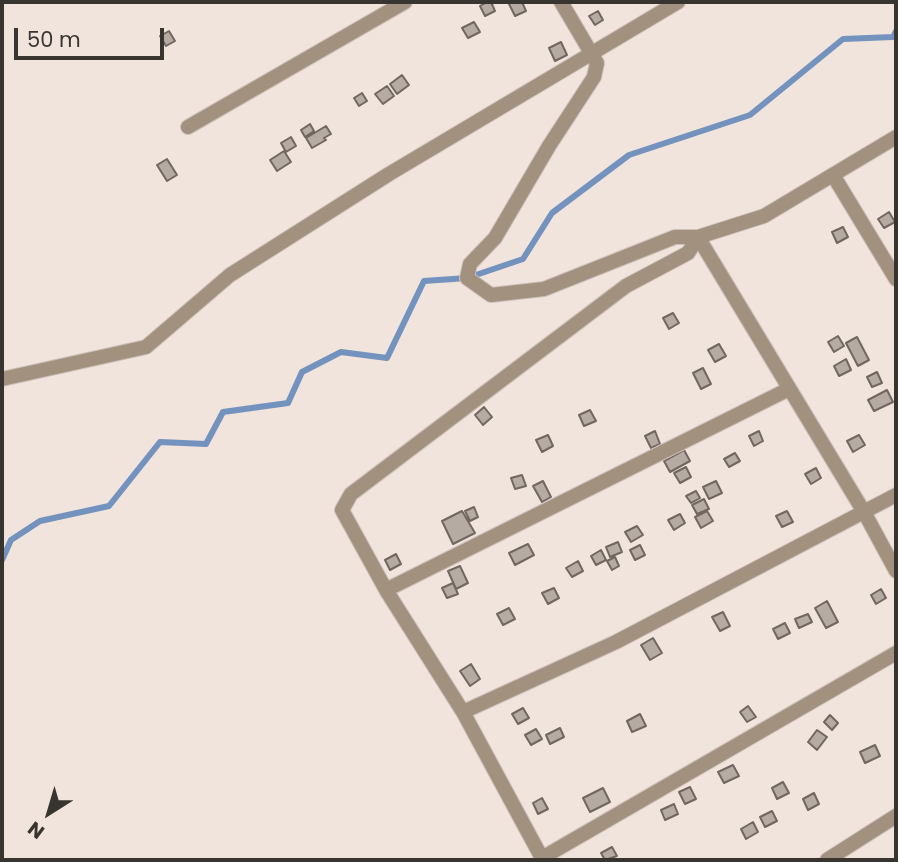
<!DOCTYPE html>
<html>
<head>
<meta charset="utf-8">
<style>
  body { margin:0 }
  #map { position:relative; width:898px; height:862px; overflow:hidden; background:#f1e4dc; font-family:Poppins,sans-serif }
  canvas { display:block }
  .frame { position:absolute; inset:0; border:4px solid #383430; pointer-events:none }
  .north { position:absolute; left:14px; top:778px; width:70px; height:70px; -webkit-text-stroke:5px #f1e4dc; paint-order:stroke; rotate:217deg; font-size:19px; font-weight:700; line-height:28px; text-align:center; color:#383430 }
  .north::after { content:''; display:block; margin:auto; width:24px; height:32px; background:#383430; clip-path:polygon(50% 0,100% 100%,50% 72%,0 100%) }
  .scale { position:absolute; left:14px; top:28px; width:150px; height:32px; box-sizing:border-box; border:4px solid #383430; border-top:0; padding-left:9px; font-size:21px; line-height:24px; white-space:nowrap; color:#383430; -webkit-text-stroke:5px #f1e4dc; paint-order:stroke }
</style>
</head>
<body>
<div id="map">
<canvas width="898" height="862"></canvas>
<div class="frame"></div>
<div class="north">N</div>
<div class="scale">50 m</div>
</div>
<script>
const c = document.querySelector('canvas').getContext('2d');
c.lineJoin = 'round';
function strokePath(path, color, width, dash) {
  c.strokeStyle = color;
  c.lineWidth = width;
  c.lineCap = dash ? 'butt' : 'round';
  c.setLineDash(dash || []);
  c.stroke(path);
}
function fill(path, color) {
  c.fillStyle = color;
  c.fill(path, 'evenodd');
}
const stream = new Path2D(`
  M2 560 11 540 40 521 109 506 160 442 206 444 223 412 288 403 302 372 341 352 387 358 424 281 467 278 523 259 552 213 629 155 750 115 843 39 893 37 896 31`);
const building = new Path2D(`
  M487 2H491L495 11 485 16 480 6Z
  M508 2H522L526 11 515 16Z
  M598 11 603 20 595 25 589 16Z
  M474 22 480 32 468 38 462 28Z
  M169 31 175 41 166 46 160 36Z
  M561 42 567 55 555 61 549 48Z
  M402 75 409 85 397 94 390 84Z
  M387 86 394 96 383 104 375 94Z
  M362 93 367 101 359 106 354 98Z
  M310 124 314 131 305 137 301 130Z
  M326 126 331 134 324 138 326 140 312 148 306 138Z
  M291 137 296 146 286 152 281 143Z
  M284 151 291 162 277 171 270 160Z
  M167 159 177 175 167 181 157 165Z
  M889 212 895 222 884 228 878 219Z
  M843 227 848 237 837 243 832 232Z
  M673 313 679 323 669 329 663 318Z
  M838 336 844 346 834 352 828 342Z
  M857 337 869 360 858 366 846 343Z
  M719 344 726 356 715 362 708 350Z
  M846 359 851 370 839 376 834 366Z
  M703 368 711 384 701 389 693 373Z
  M877 372 882 383 872 387 867 377Z
  M887 390 893 402 874 411 868 400Z
  M484 407 492 417 483 425 475 415Z
  M590 410 596 421 584 426 579 415Z
  M655 431 660 444 651 448 645 436Z
  M759 431 763 441 754 446 749 436Z
  M548 435 553 446 542 452 536 440Z
  M859 435 865 445 853 452 847 441Z
  M684 450 690 461 670 472 664 461Z
  M735 453 740 461 729 467 724 459Z
  M686 467 691 477 680 483 674 473Z
  M816 468 821 478 811 484 805 474Z
  M522 475 526 486 515 489 511 478Z
  M543 481 551 497 542 502 533 486Z
  M716 481 722 493 709 499 703 487Z
  M696 491 700 498 691 503 686 496Z
  M704 499 709 509 697 514 692 505Z
  M474 507 478 517 470 521 465 511Z
  M462 511 475 533 453 544 442 521Z
  M707 511 713 521 701 528 695 517Z
  M787 511 793 522 782 527 776 516Z
  M680 514 685 523 674 530 668 520Z
  M637 526 643 535 631 542 625 532Z
  M618 542 622 552 610 557 606 547Z
  M528 544 534 555 515 565 509 553Z
  M640 545 645 555 635 560 630 550Z
  M601 550 606 560 596 565 591 556Z
  M396 554 401 564 390 570 385 560Z
  M615 557 619 566 612 570 607 561Z
  M578 561 583 571 572 577 566 568Z
  M460 566 468 583 456 589 448 571Z
  M453 583 458 594 447 598 442 588Z
  M554 588 559 598 548 604 542 593Z
  M881 589 886 598 876 604 871 595Z
  M827 601 838 622 826 628 815 608Z
  M509 608 515 619 503 625 497 614Z
  M723 612 730 626 720 631 712 617Z
  M808 614 812 622 799 628 795 619Z
  M785 623 790 633 778 639 773 629Z
  M653 638 662 653 650 660 641 645Z
  M471 664 480 679 470 686 460 671Z
  M748 706 756 717 747 722 740 712Z
  M523 708 529 718 518 724 512 714Z
  M640 714 646 726 632 732 627 721Z
  M830 715 838 723 832 730 824 722Z
  M560 728 564 737 550 744 546 735Z
  M536 729 542 739 531 745 525 735Z
  M817 730 827 737 817 750 808 742Z
  M875 745 880 756 865 763 860 752Z
  M733 765 739 776 724 783 718 772Z
  M783 782 789 793 777 799 772 788Z
  M690 787 696 799 685 804 679 792Z
  M603 788 610 802 590 812 583 798Z
  M814 793 819 804 808 810 803 799Z
  M542 798 548 809 538 814 533 803Z
  M674 804 678 814 665 820 661 810Z
  M772 811 777 821 765 827 760 817Z
  M753 822 758 832 746 839 741 829Z
  M612 847 617 856 605 860 601 853Z`);
const minor = new Path2D(`
  M561 2 597 63 594 77 549 146 495 238 470 264 467 278 491 295 544 289 675 237H698L864 512 896 571
  M188 127 405 2
  M833 175 896 279
  M2 379 146 347 230 275 389 174 678 2
  M386 590 789 389
  M463 712 616 642 896 495
  M542 858 896 653
  M543 860 463 712 386 590 342 510 351 494 626 286 688 253 698 237 764 216 896 137
  M827 860 896 816`);
strokePath(stream, '#7392be', 6);
fill(building, '#b6aba2');
strokePath(building, '#726760', 2);
strokePath(minor, '#ccc1ba', 16);
strokePath(minor, '#a2917f', 14);
</script>
</body>
</html>
